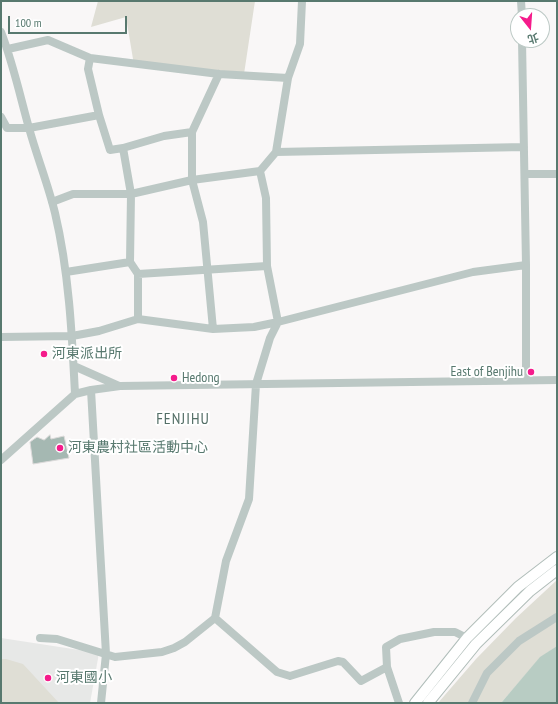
<!DOCTYPE html>
<html>
<head>
<meta charset="utf-8">
<style>
  body { margin:0 }
  #map { position:relative; width:558px; height:704px; overflow:hidden; background:#f9f7f7; font-family:"PT Sans Narrow","Noto Sans TC",sans-serif }
  canvas { display:block }
  .frame { position:absolute; inset:0; border:2px solid #58796f; pointer-events:none }
  .north { position:absolute; left:510px; top:8px; width:40px; height:40px; box-sizing:border-box; background:#fff; border:1px solid #bcc9c5; border-radius:50%; rotate:163deg; font-size:11px; font-weight:700; line-height:16px; text-align:center; color:#58796f }
  .north::after { content:''; display:block; margin:auto; width:14px; height:18px; background:#f51b8b; clip-path:polygon(50% 0,100% 100%,50% 72%,0 100%) }
  .scale { position:absolute; left:8px; top:16px; width:119px; height:18px; box-sizing:border-box; border:2px solid #58796f; border-top:0; padding-left:5px; font-size:12px; line-height:14px; white-space:nowrap; color:#58796f; -webkit-text-stroke:3px #fff; paint-order:stroke }
</style>
</head>
<body>
<div id="map">
<canvas width="558" height="704"></canvas>
<div class="frame"></div>
<div class="north">北</div>
<div class="scale">100 m</div>
</div>
<script>
const c = document.querySelector('canvas').getContext('2d');
c.lineJoin = 'round';
function fill(path, color) {
  c.fillStyle = color;
  c.fill(path, 'evenodd');
}
function strokePath(path, color, width, dash) {
  c.strokeStyle = color;
  c.lineWidth = width;
  c.lineCap = dash ? 'butt' : 'round';
  c.setLineDash(dash || []);
  c.stroke(path);
}
function drawText(font, color, halo, rows, align = 'center') {
  c.font = font + ' "PT Sans Narrow","Noto Sans TC",sans-serif';
  c.lineWidth = 4;
  c.setLineDash([]);
  c.textBaseline = 'middle';
  c.strokeStyle = halo;
  c.fillStyle = color;
  for (const [text, x, y, turn = 0] of rows) {
    c.save();
    c.translate(x, y);
    c.rotate((+turn || 0) * Math.PI / 180);
    c.textAlign = isNaN(turn) ? turn : align;
    if (halo) c.strokeText(text, 0, 0);
    c.fillText(text, 0, 0);
    c.restore();
  }
}
const built = new Path2D(`
  M1 638 99 653 90 703H1Z`);
const green = new Path2D(`
  M98 1H255L244 74 134 65 126 17 91 27Z
  M557 580V646L540 658 501 703H438L476 659 516 618Z
  M1 659H6L23 664 59 703H1Z`);
const water = new Path2D(`
  M557 646V703H501L540 657Z`);
const building = new Path2D(`
  M50 435 51 439 64 436 69 458 33 464 30 442 37 437 44 440Z`);
const minor = new Path2D(`
  M521 1 522 16
  M1 32C13 63 20 96 29 128 37 157 48 184 55 213 69 272 72 334 75 394
  M522 40 526 265V380
  M8 49 48 40 90 58 219 74 288 78 300 44 302 1
  M90 58 88 69 99 115 110 150 123 148 131 194 130 262 138 274V319
  M1 117 7 128H29L99 115
  M123 148 164 136 192 132
  M276 152 288 78
  M260 171 266 198 267 266 278 322 270 338 256 384 249 499 226 561 215 618 277 672 290 676 338 661 343 662 361 681 387 667 386 647 400 639 434 632H455L467 638
  M525 174H557
  M52 202 73 194H131L192 180 260 171 276 152 524 147
  M66 272 130 262
  M138 274 267 266
  M213 329 203 222 192 180V132L219 74
  M1 337 72 336 99 331 138 319 213 329 254 327 278 322 473 272 526 265
  M74 366 119 386
  M91 390 106 654 101 703
  M1 460 75 394 91 390 120 386 557 380
  M40 638 57 639 115 657 162 652 174 648 185 642 215 618
  M387 667 399 703
  M472 703 487 673 519 641 557 617`);
const major = new Path2D(`
  M415 703 467 638 518 587 557 557
  M428 703 476 644 530 591 557 570`);
const markers = [
  [44,354,4,"#f51b8b"],
  [531,372,4,"#f51b8b"],
  [174,378,4,"#f51b8b"],
  [60,448,4,"#f51b8b"],
  [48,678,4,"#f51b8b"]
];
const poiNames = [
  ["河東派出所",52,354],
  ["East of Benjihu",523,372,"right"],
  ["Hedong",182,378],
  ["河東農村社區活動中心",68,448],
  ["河東國小",56,678]
];
const quarterNames = [
  ["FENJIHU",183,419]
];
fill(built, '#e7e8e7');
fill(green, '#dfded5');
fill(water, '#b8ccc3');
fill(building, '#a5b8b2');
strokePath(building, '#dbd9d9', 1);
strokePath(major, '#b0bdb9', 12);
strokePath(minor, '#bcc8c5', 8);
strokePath(major, '#fff', 10);
for (const [x, y, r, color] of markers) {
  const dot = new Path2D();
  dot.arc(x, y, r, 0, 2 * Math.PI);
  c.fillStyle = color;
  c.fill(dot);
  strokePath(dot, '#fff', 1.5);
}
drawText('14px', '#58796f', '#fff', poiNames, 'left');
c.letterSpacing = '1px';
drawText('16px', '#546f67', '#fff', quarterNames);
c.letterSpacing = '0px';
</script>
</body>
</html>
